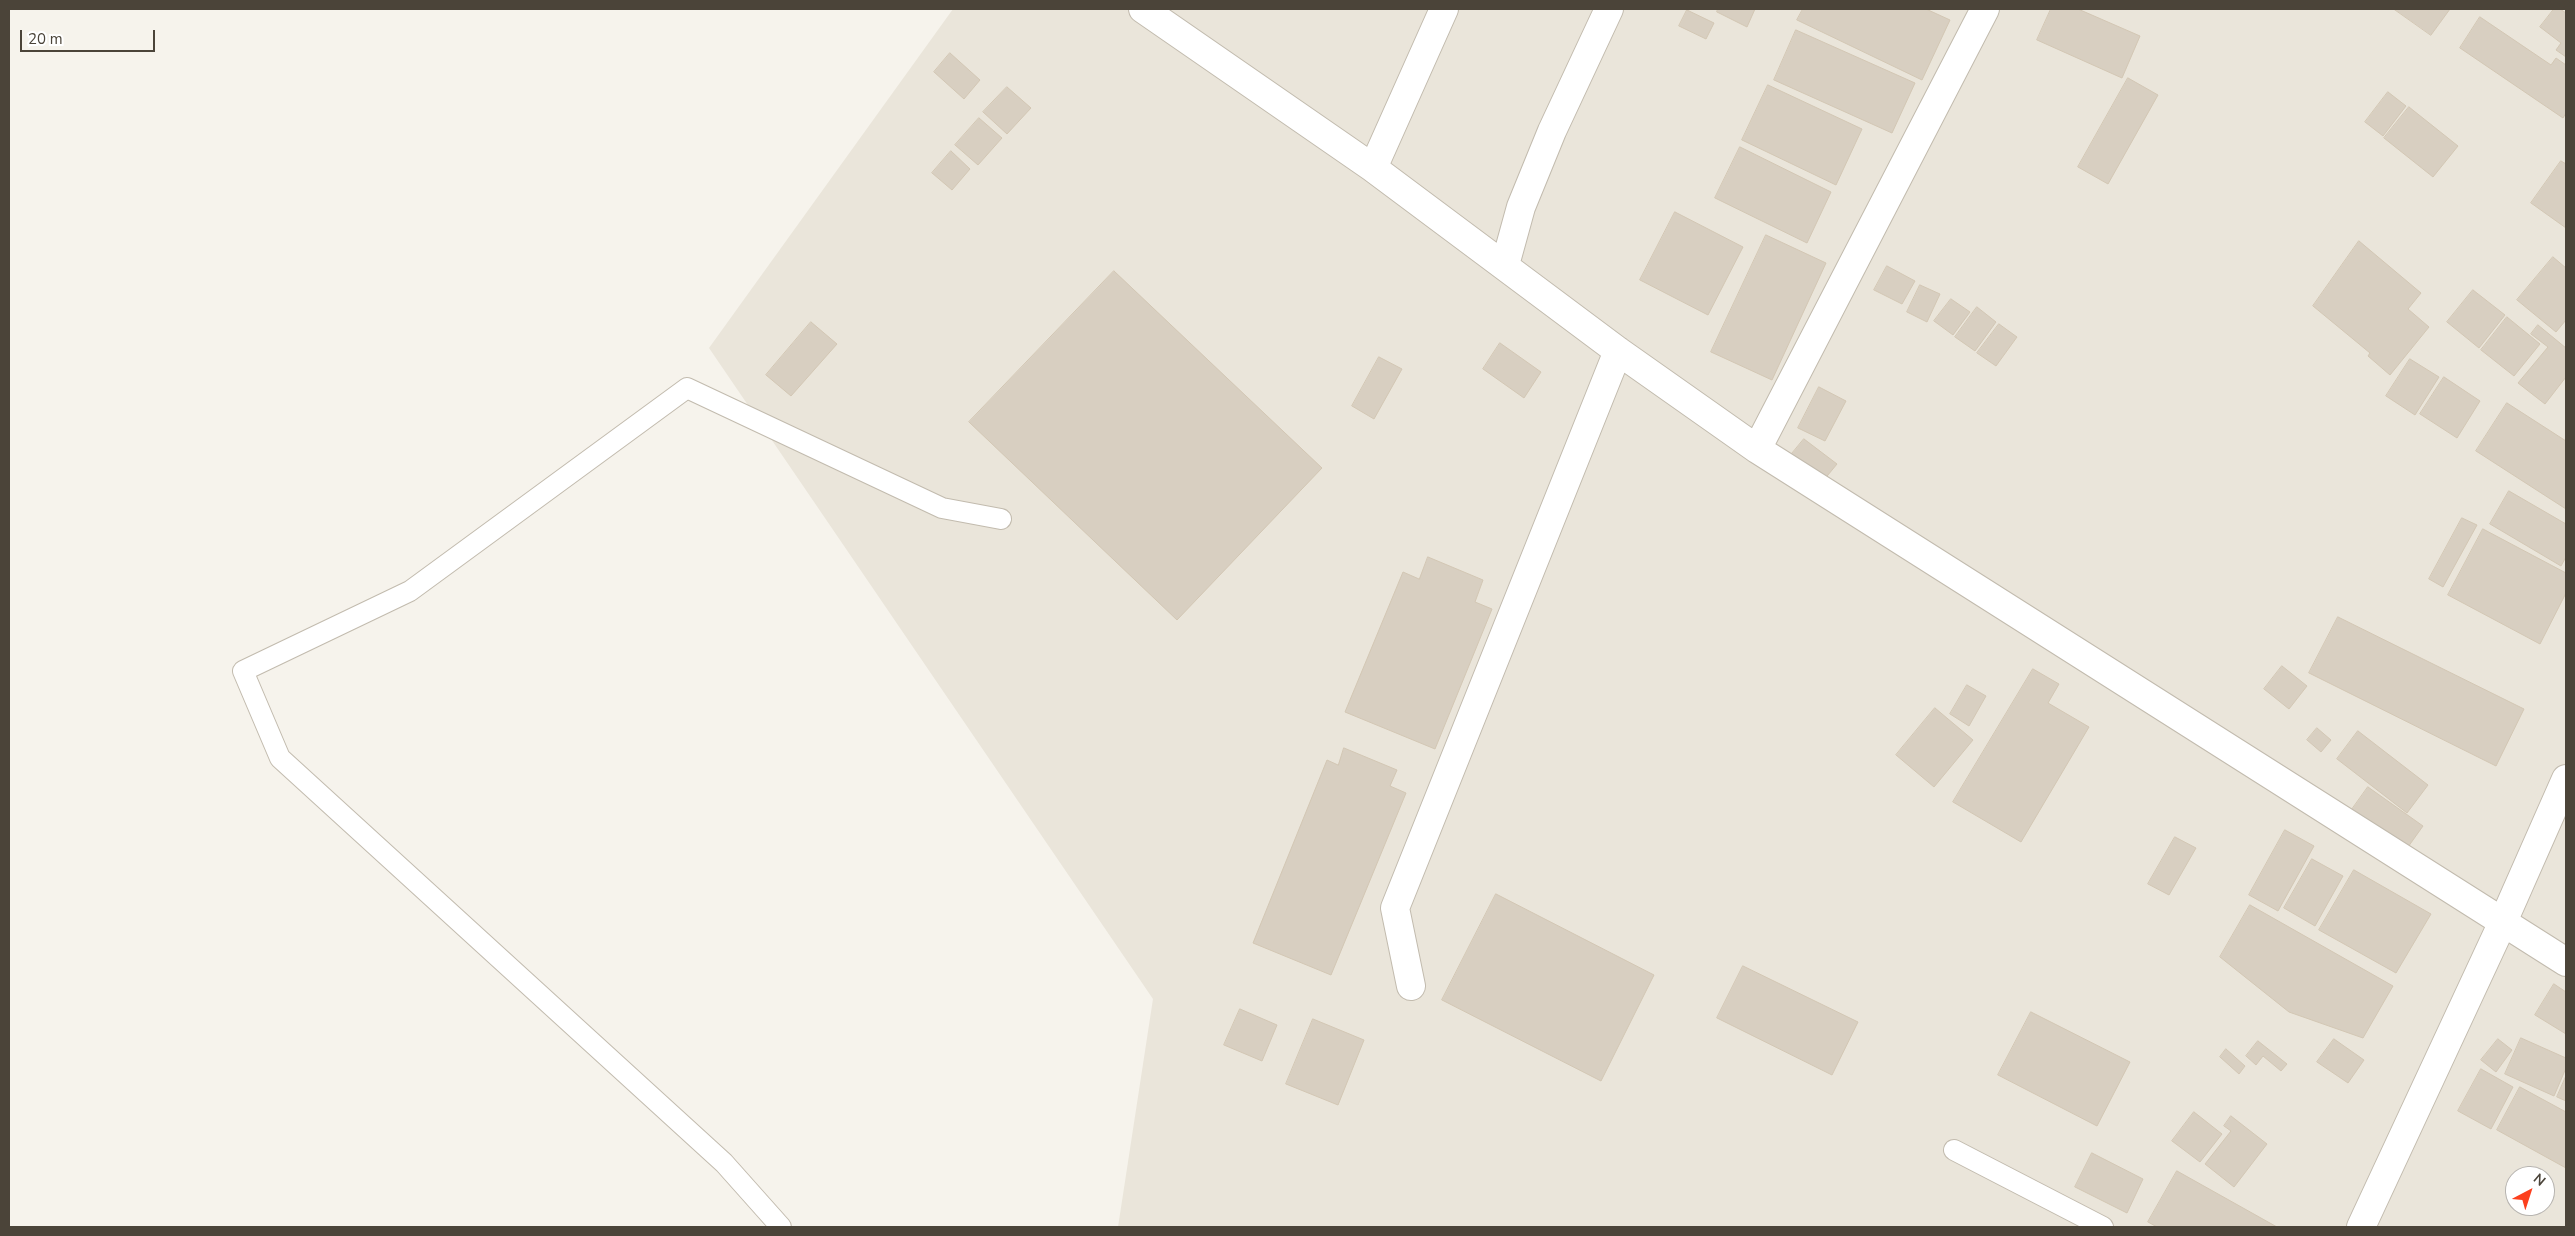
<!DOCTYPE html>
<html>
<head>
<meta charset="utf-8">
<style>
  body { margin:0 }
  #map { position:relative; width:2575px; height:1236px; overflow:hidden; background:#f6f3ec; font-family:"Nunito Sans",sans-serif }
  canvas { display:block }
  .frame { position:absolute; inset:0; border:10px solid #4b4439; pointer-events:none }
  .north { position:absolute; left:2505px; top:1166px; width:50px; height:50px; box-sizing:border-box; background:#fff; border:1px solid #b7b4b0; border-radius:50%; rotate:40deg; font-size:14px; font-weight:700; line-height:20px; text-align:center; color:#4b4439 }
  .north::after { content:''; display:block; margin:auto; width:18px; height:22px; background:#fc3f1d; clip-path:polygon(50% 0,100% 100%,50% 72%,0 100%) }
  .scale { position:absolute; left:20px; top:30px; width:135px; height:22px; box-sizing:border-box; border:2px solid #4b4439; border-top:0; padding-left:6px; font-size:15px; line-height:18px; white-space:nowrap; color:#4b4439; -webkit-text-stroke:4px #fff; paint-order:stroke }
</style>
</head>
<body>
<div id="map">
<canvas width="2575" height="1236"></canvas>
<div class="frame"></div>
<div class="north">N</div>
<div class="scale">20 m</div>
</div>
<script>
const c = document.querySelector('canvas').getContext('2d');
c.lineJoin = 'round';
function fill(path, color) {
  c.fillStyle = color;
  c.fill(path, 'evenodd');
}
function strokePath(path, color, width, dash) {
  c.strokeStyle = color;
  c.lineWidth = width;
  c.lineCap = dash ? 'butt' : 'round';
  c.setLineDash(dash || []);
  c.stroke(path);
}
const residential = new Path2D(`
  M953 9H2566V1227H1118L1153 999 709 348ZM2515 1176H2545V1206H2515Z`);
const building = new Path2D(`
  M1718 9H1755L1747 27 1717 12Z
  M1803 9H1926L1950 20 1922 80 1797 20Z
  M2051 9H2078L2140 36 2122 78 2037 40Z
  M2394 9H2450L2431 35Z
  M2554 9H2560L2566 13V57L2556 50 2561 43 2540 27Z
  M1687 10 1714 23 1706 39 1679 26Z
  M2480 17 2551 65 2556 58 2566 65V113L2563 118 2460 48Z
  M1796 30 1915 83 1892 133 1774 80Z
  M950 53 980 80 964 99 934 72Z
  M2128 78 2158 95 2108 184 2078 167Z
  M1768 85 1862 129 1836 185 1742 140Z
  M1007 87 1031 108 1007 134 983 112Z
  M2388 92 2406 106 2383 136 2365 122Z
  M2409 107 2458 146 2433 177 2384 138Z
  M979 118 1002 138 978 165 955 145Z
  M1740 147 1831 192 1807 243 1715 198Z
  M951 151 970 169 952 190 932 173Z
  M2561 161 2566 164V228L2531 203Z
  M1675 212 1743 247 1708 315 1640 280Z
  M1766 235 1826 263 1772 380 1711 352Z
  M2359 241 2421 293 2408 309 2429 327 2390 375 2368 356 2370 353 2313 306Z
  M2553 257 2566 268V320L2556 332 2517 300Z
  M1887 266 1915 281 1902 304 1874 290Z
  M1114 271 1322 468 1177 620 969 422Z
  M1920 285 1940 294 1927 322 1907 312Z
  M2473 290 2505 315 2479 348 2447 322Z
  M1951 299 1970 312 1953 335 1934 321Z
  M1977 307 1996 322 1975 351 1955 337Z
  M2507 317 2540 344 2514 376 2481 350Z
  M811 322 837 344 791 396 766 375Z
  M1999 324 2017 337 1996 366 1977 353Z
  M2538 325 2566 348V377L2545 404 2518 383 2548 347 2531 334Z
  M1500 343 1541 372 1524 398 1483 369Z
  M1379 357 1402 369 1374 419 1352 406Z
  M2410 359 2439 377 2415 415 2386 396Z
  M2444 377 2480 401 2457 438 2420 414Z
  M1819 387 1846 401 1825 441 1798 428Z
  M2507 403 2566 441V509L2476 451Z
  M1804 439 1837 464 1823 481 1790 456Z
  M2509 491 2566 524V557L2561 566 2490 524Z
  M2462 518 2477 525 2443 587 2429 579Z
  M2483 529 2566 573V593L2540 644 2448 595Z
  M1428 557 1483 580 1475 602 1492 609 1435 749 1345 712 1403 572 1419 579Z
  M2338 617 2524 709 2496 766 2309 673Z
  M2282 666 2307 686 2289 709 2264 689Z
  M2033 669 2059 684 2048 703 2089 727 2021 842 1953 802Z
  M1967 685 1986 696 1969 726 1950 714Z
  M1935 708 1973 740 1934 787 1896 755Z
  M2317 728 2331 740 2321 752 2307 740Z
  M2358 731 2428 785 2407 813 2337 759Z
  M1344 748 1397 770 1390 786 1406 793 1331 975 1253 943 1327 760 1338 765Z
  M2368 787 2423 826 2403 854 2348 815Z
  M2285 830 2314 846 2278 911 2249 895Z
  M2175 837 2196 848 2169 895 2148 884Z
  M2312 859 2343 876 2315 926 2284 908Z
  M2354 870 2431 914 2396 973 2319 930Z
  M1496 894 1654 975 1601 1081 1442 1000Z
  M2250 905 2393 986 2363 1038 2289 1012 2220 957Z
  M1743 966 1858 1022 1832 1075 1717 1018Z
  M2554 984 2566 992V1034L2535 1015Z
  M1240 1009 1277 1025 1262 1061 1224 1045Z
  M2031 1012 2130 1062 2097 1126 1998 1075Z
  M1313 1019 1364 1040 1338 1105 1286 1084Z
  M2521 1038 2566 1058V1068L2554 1096 2505 1074Z
  M2334 1039 2364 1060 2348 1083 2317 1062Z
  M2498 1039 2512 1050 2496 1072 2481 1060Z
  M2258 1041 2287 1064 2281 1071 2263 1056 2256 1065 2246 1056Z
  M2226 1049 2245 1066 2239 1074 2220 1057Z
  M2481 1069 2513 1087 2491 1129 2458 1111Z
  M2566 1076V1101L2557 1097Z
  M2520 1087 2566 1112V1168L2497 1130Z
  M2194 1112 2222 1134 2200 1162 2172 1141Z
  M2231 1116 2267 1144 2234 1187 2205 1164 2231 1131 2224 1126Z
  M2092 1153 2143 1179 2127 1213 2075 1187Z
  M2177 1171 2277 1227H2157L2148 1222Z`);
const service = new Path2D(`
  M1954 1150 2103 1227
  M781 1227 724 1163 280 758 243 671 410 591 687 388 942 508 1001 519`);
const minor = new Path2D(`
  M1143 9 1373 168
  M1444 9 1373 168 1618 351 1757 449 2566 962
  M1505 265 1521 207 1552 131 1609 9
  M1757 449 1985 9
  M1411 986 1395 908 1618 351`);
const tertiary = new Path2D(`
  M2361 1227 2502 924 2566 779`);
fill(residential, '#eae5da');
fill(building, '#d8cfc1');
strokePath(building, '#d3c7b4', 1);
strokePath(service, '#c2bbae', 22);
strokePath(minor, '#c2bbae', 30);
strokePath(tertiary, '#c2bbae', 30);
strokePath(service, '#fff', 20);
strokePath(minor, '#fff', 28);
strokePath(tertiary, '#fff', 28);
</script>
</body>
</html>
